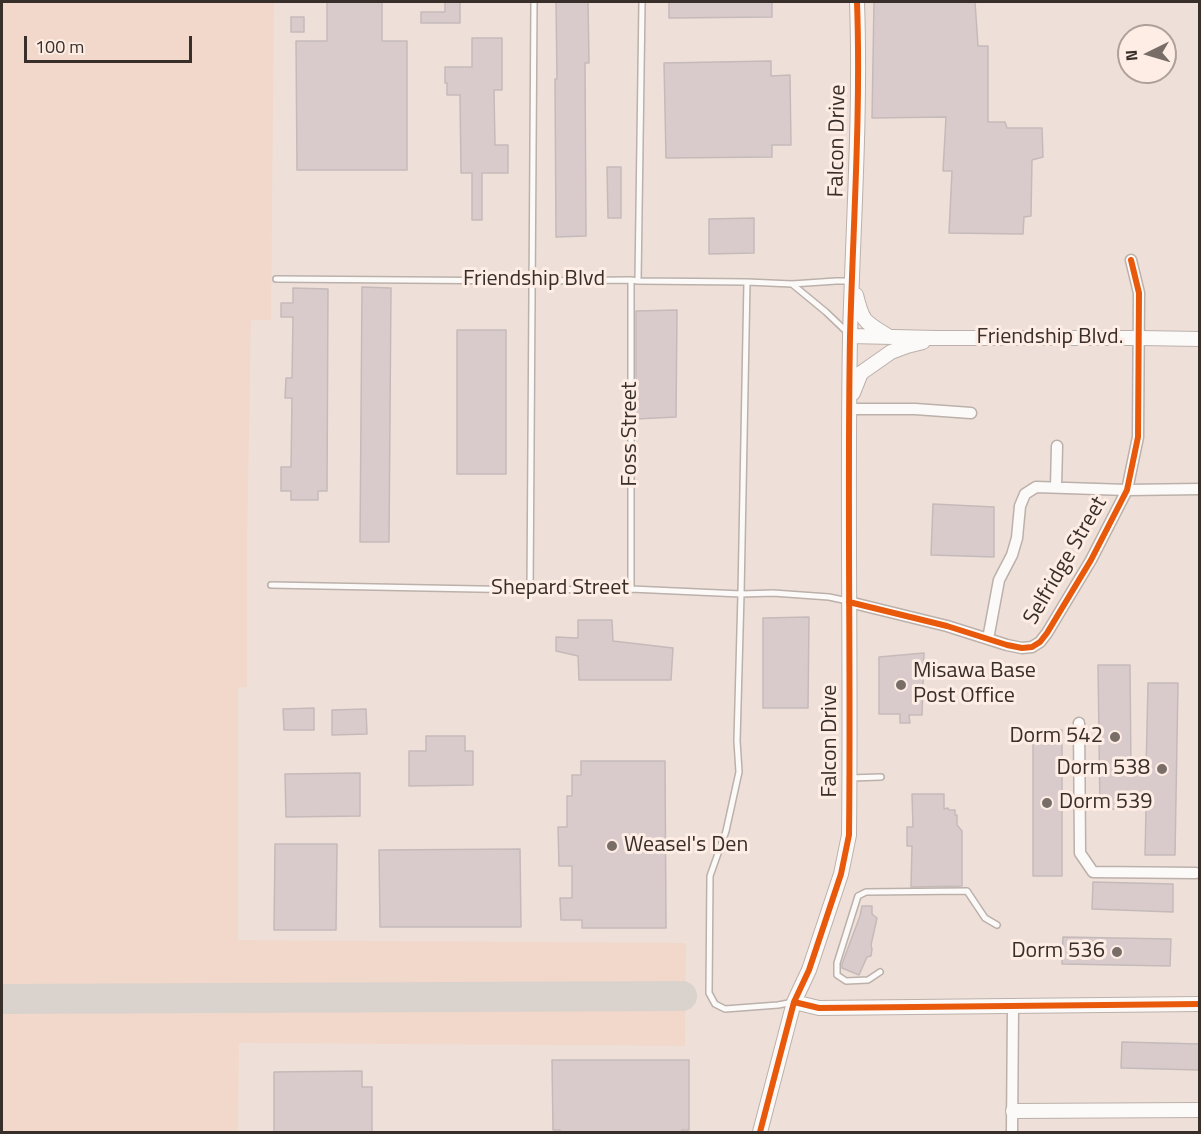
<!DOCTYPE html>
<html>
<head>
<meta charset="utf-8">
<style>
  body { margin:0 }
  #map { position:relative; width:1201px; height:1134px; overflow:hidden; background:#eee0d8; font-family:"Titillium Web",sans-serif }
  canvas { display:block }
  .frame { position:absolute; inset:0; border:3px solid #392f2a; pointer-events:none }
  .north { position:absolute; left:1117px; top:24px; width:60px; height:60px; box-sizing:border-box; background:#fdede4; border:2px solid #afa19a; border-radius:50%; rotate:265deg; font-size:16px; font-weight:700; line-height:24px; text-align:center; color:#392f2a }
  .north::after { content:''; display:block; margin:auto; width:21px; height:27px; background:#786d67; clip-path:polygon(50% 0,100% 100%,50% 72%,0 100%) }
  .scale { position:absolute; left:24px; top:36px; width:168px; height:27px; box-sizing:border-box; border:3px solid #392f2a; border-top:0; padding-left:8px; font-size:18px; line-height:21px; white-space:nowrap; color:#392f2a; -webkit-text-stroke:4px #fdede4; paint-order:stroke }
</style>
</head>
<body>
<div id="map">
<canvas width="1201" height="1134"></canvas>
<div class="frame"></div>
<div class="north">N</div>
<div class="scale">100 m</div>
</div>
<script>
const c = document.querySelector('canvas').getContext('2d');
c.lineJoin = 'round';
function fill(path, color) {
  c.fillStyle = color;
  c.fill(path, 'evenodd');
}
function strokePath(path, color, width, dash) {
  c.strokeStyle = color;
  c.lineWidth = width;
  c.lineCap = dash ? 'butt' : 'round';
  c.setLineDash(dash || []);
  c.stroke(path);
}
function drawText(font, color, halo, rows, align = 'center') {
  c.font = font + ' "Titillium Web",sans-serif';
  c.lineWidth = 6;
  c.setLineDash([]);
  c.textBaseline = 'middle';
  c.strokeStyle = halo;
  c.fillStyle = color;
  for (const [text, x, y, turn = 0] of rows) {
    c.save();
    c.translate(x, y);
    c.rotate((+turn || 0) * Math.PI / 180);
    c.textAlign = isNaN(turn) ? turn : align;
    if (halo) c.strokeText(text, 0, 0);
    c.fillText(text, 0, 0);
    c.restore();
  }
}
const built = new Path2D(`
  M2 2H274L271 320H251L247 548V687L238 688V940L686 943 685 1046 239 1043 238 1132H2Z`);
const taxiway = new Path2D(`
  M2 999 682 996`);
const building = new Path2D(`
  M327 2H382V41H407V170H297L296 41H327Z
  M445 2H460V23H421V12H445Z
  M556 2H588L589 63H585L586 236 556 237 555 79H557Z
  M669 2H772V17L669 18Z
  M874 2H975L978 46H988V122H1005L1007 128H1042L1043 157 1032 160 1031 216 1024 217 1023 234 949 233 952 171H943L946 117 872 118Z
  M291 17H304V32H291Z
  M472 38H502V90H494L495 145H508V173H482V220H472V173H461L460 95H447V83H445V67H472Z
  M771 61V76L790 75 791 145H772V157L666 158 664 63Z
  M607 167H621V218H608Z
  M754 218V253L709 254V219Z
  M362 287 391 288 389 542H360Z
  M293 288 328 289 327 491H318V500H291V491H281V467H291L292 398H285L286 378H292L293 317H281V303H293Z
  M677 310 676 417 636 419V311Z
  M457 330H506V474H457Z
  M933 504 994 507V557L931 555Z
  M809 617 808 708H763V618Z
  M578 620H612L613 641 673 648 671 680H579L578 656 556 651V637L578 638Z
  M924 653 922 715H909L910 723H900V714H879V657Z
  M1098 665H1130L1131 772H1146L1148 683H1178L1175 855H1145L1146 809H1100Z
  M314 708V730H284L283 709Z
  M366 709 367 734 332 735V710Z
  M1033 730H1062V876H1033Z
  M426 736H465V751H473V785L409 786V751H426Z
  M581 761H665L666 928H582V920H561L560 898H572V866H559L558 827H567V796H572V775H581Z
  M360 773V816L286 817 285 774Z
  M912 794H944V809L948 808 949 810H955V815H957V825L962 831V886L911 887 912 846H907V827H913Z
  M275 844H337L336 930H274Z
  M520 849 521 927H380L379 850Z
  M1093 882 1173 884V912L1092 909Z
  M862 906H872V914L877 918 871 945 872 949 871 956 867 957 859 975 842 968V964L860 916Z
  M1063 937 1171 939 1170 966 1062 964Z
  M1122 1042 1200 1044V1070L1121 1068Z
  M552 1060H689V1130H682V1132H560V1130H553Z
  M362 1071V1087H372V1132H274V1072Z`);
const lane = new Path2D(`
  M276 279 533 281 631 280 638 281 747 282 792 284 836 281H851
  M631 280V589
  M638 281 642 2
  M747 282 741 594 737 741 739 772 726 831 710 876 709 993 715 1004 725 1009 778 1005 794 1002
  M792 284 826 312 849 334
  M271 585 530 590 631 589 741 594 773 593 829 597 848 601
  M530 590 534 2
  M850 778 881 777
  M880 972 868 980 846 981 837 975V963L858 896 866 892 967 891 985 918 997 925`);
const street = new Path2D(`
  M850 409H915L971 413
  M1056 487 1057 446
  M849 602 947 626 1007 645 1022 648 1032 647 1040 642 1047 633 1091 560 1127 490 1138 437 1139 293 1131 260
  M988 639 999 580 1012 555 1017 538 1020 506 1025 494 1036 487 1127 490 1200 489
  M1079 723 1080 853 1093 872 1196 873
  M1012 1132 1013 1006`);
const secondary = new Path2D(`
  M856 295C863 323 864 321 888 336
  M850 336 937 338H1140L1200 339
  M853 393 861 373 891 352 907 346 923 342
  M794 1002 819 1008 1200 1004
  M1013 1111 1200 1110
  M760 1132 794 1002 809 970 841 874 849 835C851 669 847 503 850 337 853 225 861 113 857 2`);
const cycleway = new Path2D(`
  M849 602 947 626 1007 645 1022 648 1032 647 1040 642 1047 633 1091 560 1127 490 1138 437 1139 293 1131 260
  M794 1002 819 1008 1200 1004
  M760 1132 794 1002 809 970 841 874 849 835C851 669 847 503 850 337 853 225 861 113 857 2`);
const markers = [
  [901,685,6,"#786d67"],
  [1115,737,6,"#786d67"],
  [1162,769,6,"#786d67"],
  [1047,803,6,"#786d67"],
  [612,846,6,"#786d67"],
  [1117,952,6,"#786d67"]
];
const streetNames = [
  ["Falcon Drive",838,141,-89],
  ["Friendship Blvd",534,280],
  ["Friendship Blvd.",1050,338],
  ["Foss Street",631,434,-90],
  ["Selfridge Street",1066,561,-60],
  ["Shepard Street",560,589],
  ["Falcon Drive",831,741,-90]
];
const poiNames = [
  ["Misawa Base",913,672],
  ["Post Office",913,697],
  ["Dorm 542",1103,737,"right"],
  ["Dorm 538",1150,769,"right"],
  ["Dorm 539",1059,803],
  ["Weasel's Den",624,846],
  ["Dorm 536",1105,952,"right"]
];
fill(built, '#f1d8cb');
strokePath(taxiway, '#dad2cc', 30);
fill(building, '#d9cbcc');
strokePath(building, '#c5bab9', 1.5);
strokePath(lane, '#bbb0aa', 8);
strokePath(street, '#bbb0aa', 13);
strokePath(secondary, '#bbb0aa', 16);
strokePath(lane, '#fcfaf9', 5);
strokePath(street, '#fcfaf9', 10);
strokePath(secondary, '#fcfaf9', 14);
strokePath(cycleway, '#e8590c', 6);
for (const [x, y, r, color] of markers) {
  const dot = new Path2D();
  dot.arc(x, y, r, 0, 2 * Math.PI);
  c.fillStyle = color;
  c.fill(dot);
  strokePath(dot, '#fdede4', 2);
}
drawText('22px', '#392f2a', '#fdede4', streetNames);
drawText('22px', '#392f2a', '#fdede4', poiNames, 'left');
</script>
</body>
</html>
